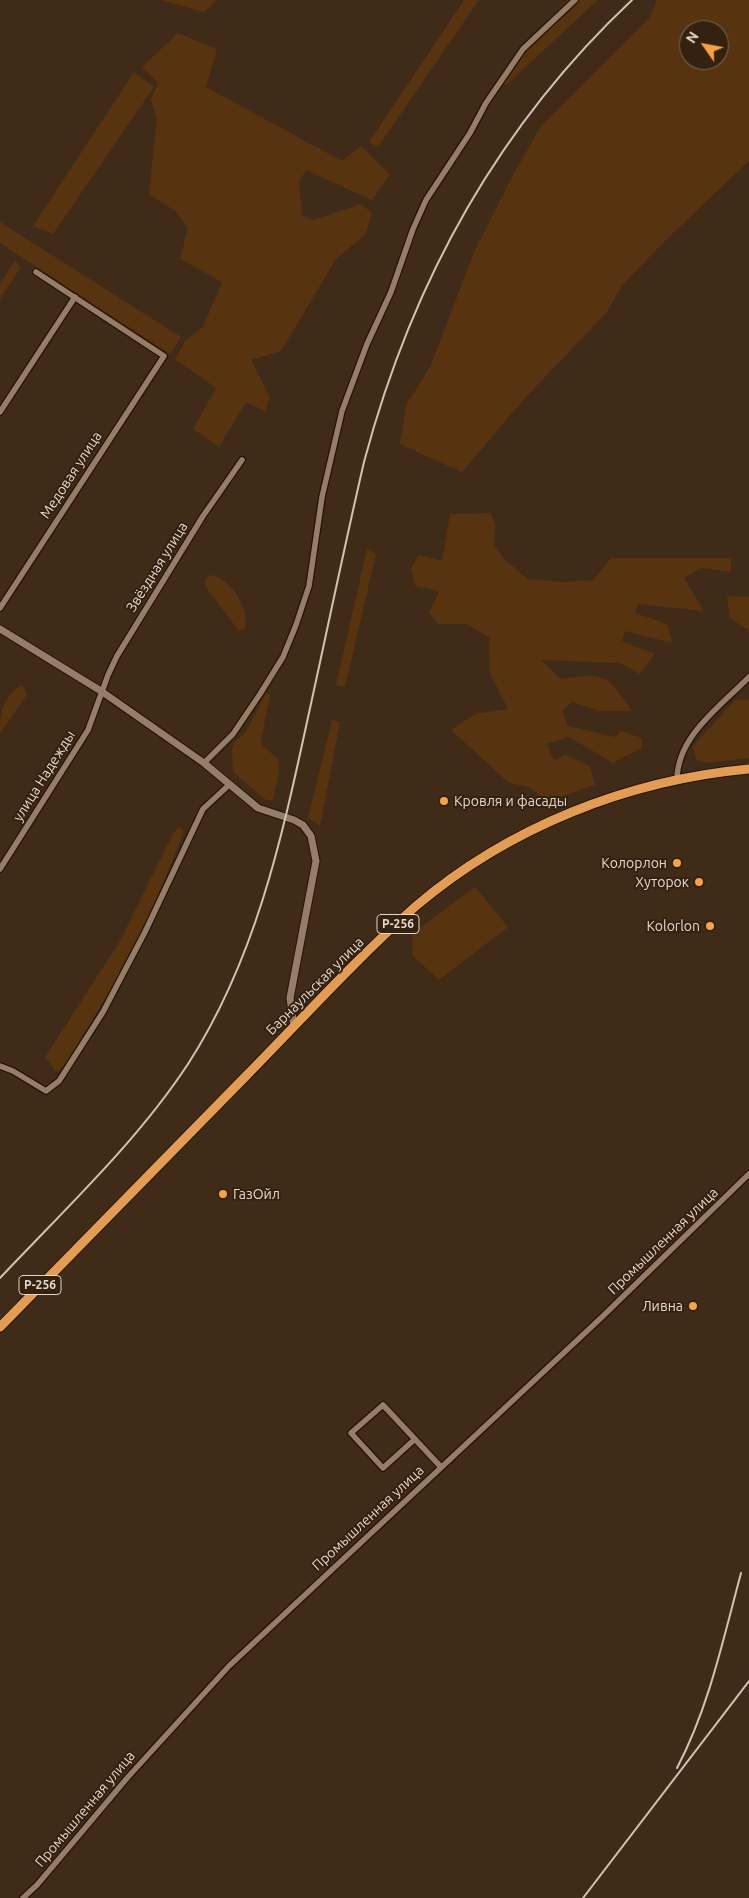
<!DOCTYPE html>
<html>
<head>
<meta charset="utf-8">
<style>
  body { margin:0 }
  #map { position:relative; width:749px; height:1898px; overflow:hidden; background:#3f2b18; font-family:Ubuntu,sans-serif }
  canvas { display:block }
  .north { position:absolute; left:679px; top:20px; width:50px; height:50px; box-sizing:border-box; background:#34210f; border:1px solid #7b6a5b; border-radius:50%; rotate:303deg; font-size:14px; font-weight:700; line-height:20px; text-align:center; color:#e5d8cd }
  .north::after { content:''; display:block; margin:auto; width:18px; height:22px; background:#f7a149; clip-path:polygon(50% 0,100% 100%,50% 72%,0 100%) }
</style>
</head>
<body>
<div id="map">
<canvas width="749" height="1898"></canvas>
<div class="north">N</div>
</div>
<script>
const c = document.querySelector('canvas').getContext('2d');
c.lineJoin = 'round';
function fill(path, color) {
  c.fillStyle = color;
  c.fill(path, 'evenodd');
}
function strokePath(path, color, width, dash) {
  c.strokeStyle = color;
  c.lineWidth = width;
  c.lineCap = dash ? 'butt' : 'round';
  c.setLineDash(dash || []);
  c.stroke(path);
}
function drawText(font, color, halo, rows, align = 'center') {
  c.font = font + ' Ubuntu,sans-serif';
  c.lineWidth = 4;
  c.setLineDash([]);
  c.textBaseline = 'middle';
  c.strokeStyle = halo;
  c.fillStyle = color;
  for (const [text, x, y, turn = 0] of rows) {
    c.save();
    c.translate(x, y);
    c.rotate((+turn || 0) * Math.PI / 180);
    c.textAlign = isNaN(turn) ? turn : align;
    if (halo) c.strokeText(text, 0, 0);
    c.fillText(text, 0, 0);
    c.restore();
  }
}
const green = new Path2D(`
  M161 0H217L204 12Z
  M464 0H479L378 147 369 142Z
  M568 0H598L506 85 498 79 517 51Z
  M657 0H749V161L670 236 622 285 607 312 525 398 462 472 400 444 406 405 430 367 475 250 512 177 541 126 649 18ZM689 30H719V60H689Z
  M178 33 217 49 206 87 342 161 361 146 390 175 372 200 306 170 299 182 302 215 313 220 361 204 372 213 365 235 336 259 281 351 251 360 270 398 265 411 246 402 219 447 193 429 216 388 175 359 186 340 203 327 222 282 180 259 188 228 175 211 149 194 157 119 151 99 158 83 142 67Z
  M134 72 154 87 53 234 33 226Z
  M0 222 181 337 170 354 0 243Z
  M15 261 21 267 0 299V283Z
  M491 513 495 524 494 545 505 560 528 579 561 582 593 580 611 558H731V572L702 568 684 578 704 611 638 604 635 613 667 624 672 643 625 631 622 641 655 654 640 674 620 663 541 660 560 679C607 673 605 673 632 711H600L572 702 562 711 568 726 615 737 621 731 642 738V748L613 763 569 737 547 744 554 760 565 755 590 766 595 785 547 801 529 787 509 783 451 730 475 714 508 709 490 673 489 637 466 624H438L429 613 439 591 415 586 411 568 419 555 442 561 450 514Z
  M367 549 376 554 345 687 336 685Z
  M210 575C230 577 250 608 245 628L239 631 205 586V580Z
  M727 596 749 597V631L730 618Z
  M22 685 26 691V696L0 733C0 713 3 695 22 685Z
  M266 693 270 695 261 740 263 746 278 759 279 771 273 800H266L233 772 232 750 234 743 246 732Z
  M735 700H749V758L706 763 696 760 693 746Z
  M332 720 340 722 320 826 308 818Z
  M179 827 184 831 142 936 65 1066 56 1072 45 1057 120 941 173 833Z
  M475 887 508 927 439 980 412 955 413 933Z`);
const minor = new Path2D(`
  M0 412 75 297
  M0 608 164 356 36 272
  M204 763 233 734 260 694 283 657 296 625 309 586 322 497 342 411 367 344 391 292 413 229 426 200 470 133 486 103 523 49 575 0
  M677 780C677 736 721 706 749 677
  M0 869 88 730 108 675 117 656 203 516 242 460
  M0 1066 13 1071 46 1091 59 1081 103 1012 145 932 203 809 230 784
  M415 1439 383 1468 351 1433 383 1405 441 1467
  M23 1898 37 1885 128 1777 229 1666 602 1317 749 1174`);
const tertiary = new Path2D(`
  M0 629 101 691 204 763 258 808 294 820 303 825 311 836 316 861 290 998 294 1027`);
const trunk = new Path2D(`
  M0 1327C82 1243 164 1160 246 1076 302 1019 356 959 416 906 509 827 628 780 749 769`);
const rail = new Path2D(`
  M0 1278C65 1209 136 1143 188 1064 255 960 281 842 307 722 326 636 344 548 364 462 411 285 498 126 632 0
  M677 1768C709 1707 723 1640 741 1573
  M583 1898 749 1681`);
const markers = [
  [444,801,5,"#f7a149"],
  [677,863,5,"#f7a149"],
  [699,882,5,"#f7a149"],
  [710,926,5,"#f7a149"],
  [223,1194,5,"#f7a149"],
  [693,1306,5,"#f7a149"]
];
const shields = [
  [398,924,42],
  [40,1285,42]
];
const shieldNames = [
  ["Р-256",398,924],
  ["Р-256",40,1285]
];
const streetNames = [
  ["Медовая улица",71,475,-57],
  ["Звёздная улица",157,567,-58],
  ["улица Надежды",44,776,-58],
  ["Барнаульская улица",315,986,-45],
  ["Промышленная улица",663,1241,-44],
  ["Промышленная улица",368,1518,-43],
  ["Промышленная улица",85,1809,-50]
];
const poiNames = [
  ["Кровля и фасады",454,801,"left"],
  ["Колорлон",667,863],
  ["Хуторок",689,882],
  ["Kolorlon",700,926],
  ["ГазОйл",233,1194,"left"],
  ["Ливна",683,1306]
];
fill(green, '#57340f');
strokePath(minor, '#251302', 8);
strokePath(tertiary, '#251302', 9);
strokePath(trunk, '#251302', 11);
strokePath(minor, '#957d69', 5.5);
strokePath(tertiary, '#957d69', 7);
strokePath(trunk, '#e29c56', 9);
strokePath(rail, '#d0c2b6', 2);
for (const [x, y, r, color] of markers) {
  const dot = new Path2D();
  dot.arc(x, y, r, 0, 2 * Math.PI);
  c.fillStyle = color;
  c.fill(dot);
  strokePath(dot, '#34210f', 2);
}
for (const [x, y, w] of shields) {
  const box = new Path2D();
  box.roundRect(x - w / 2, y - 9.5, w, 19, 4);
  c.fillStyle = '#34210f';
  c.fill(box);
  strokePath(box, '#e5d8cd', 1);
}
drawText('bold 12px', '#e5d8cd', null, shieldNames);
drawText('14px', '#e5d8cd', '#34210f', streetNames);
drawText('14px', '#e5d8cd', '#34210f', poiNames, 'right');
</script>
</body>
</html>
